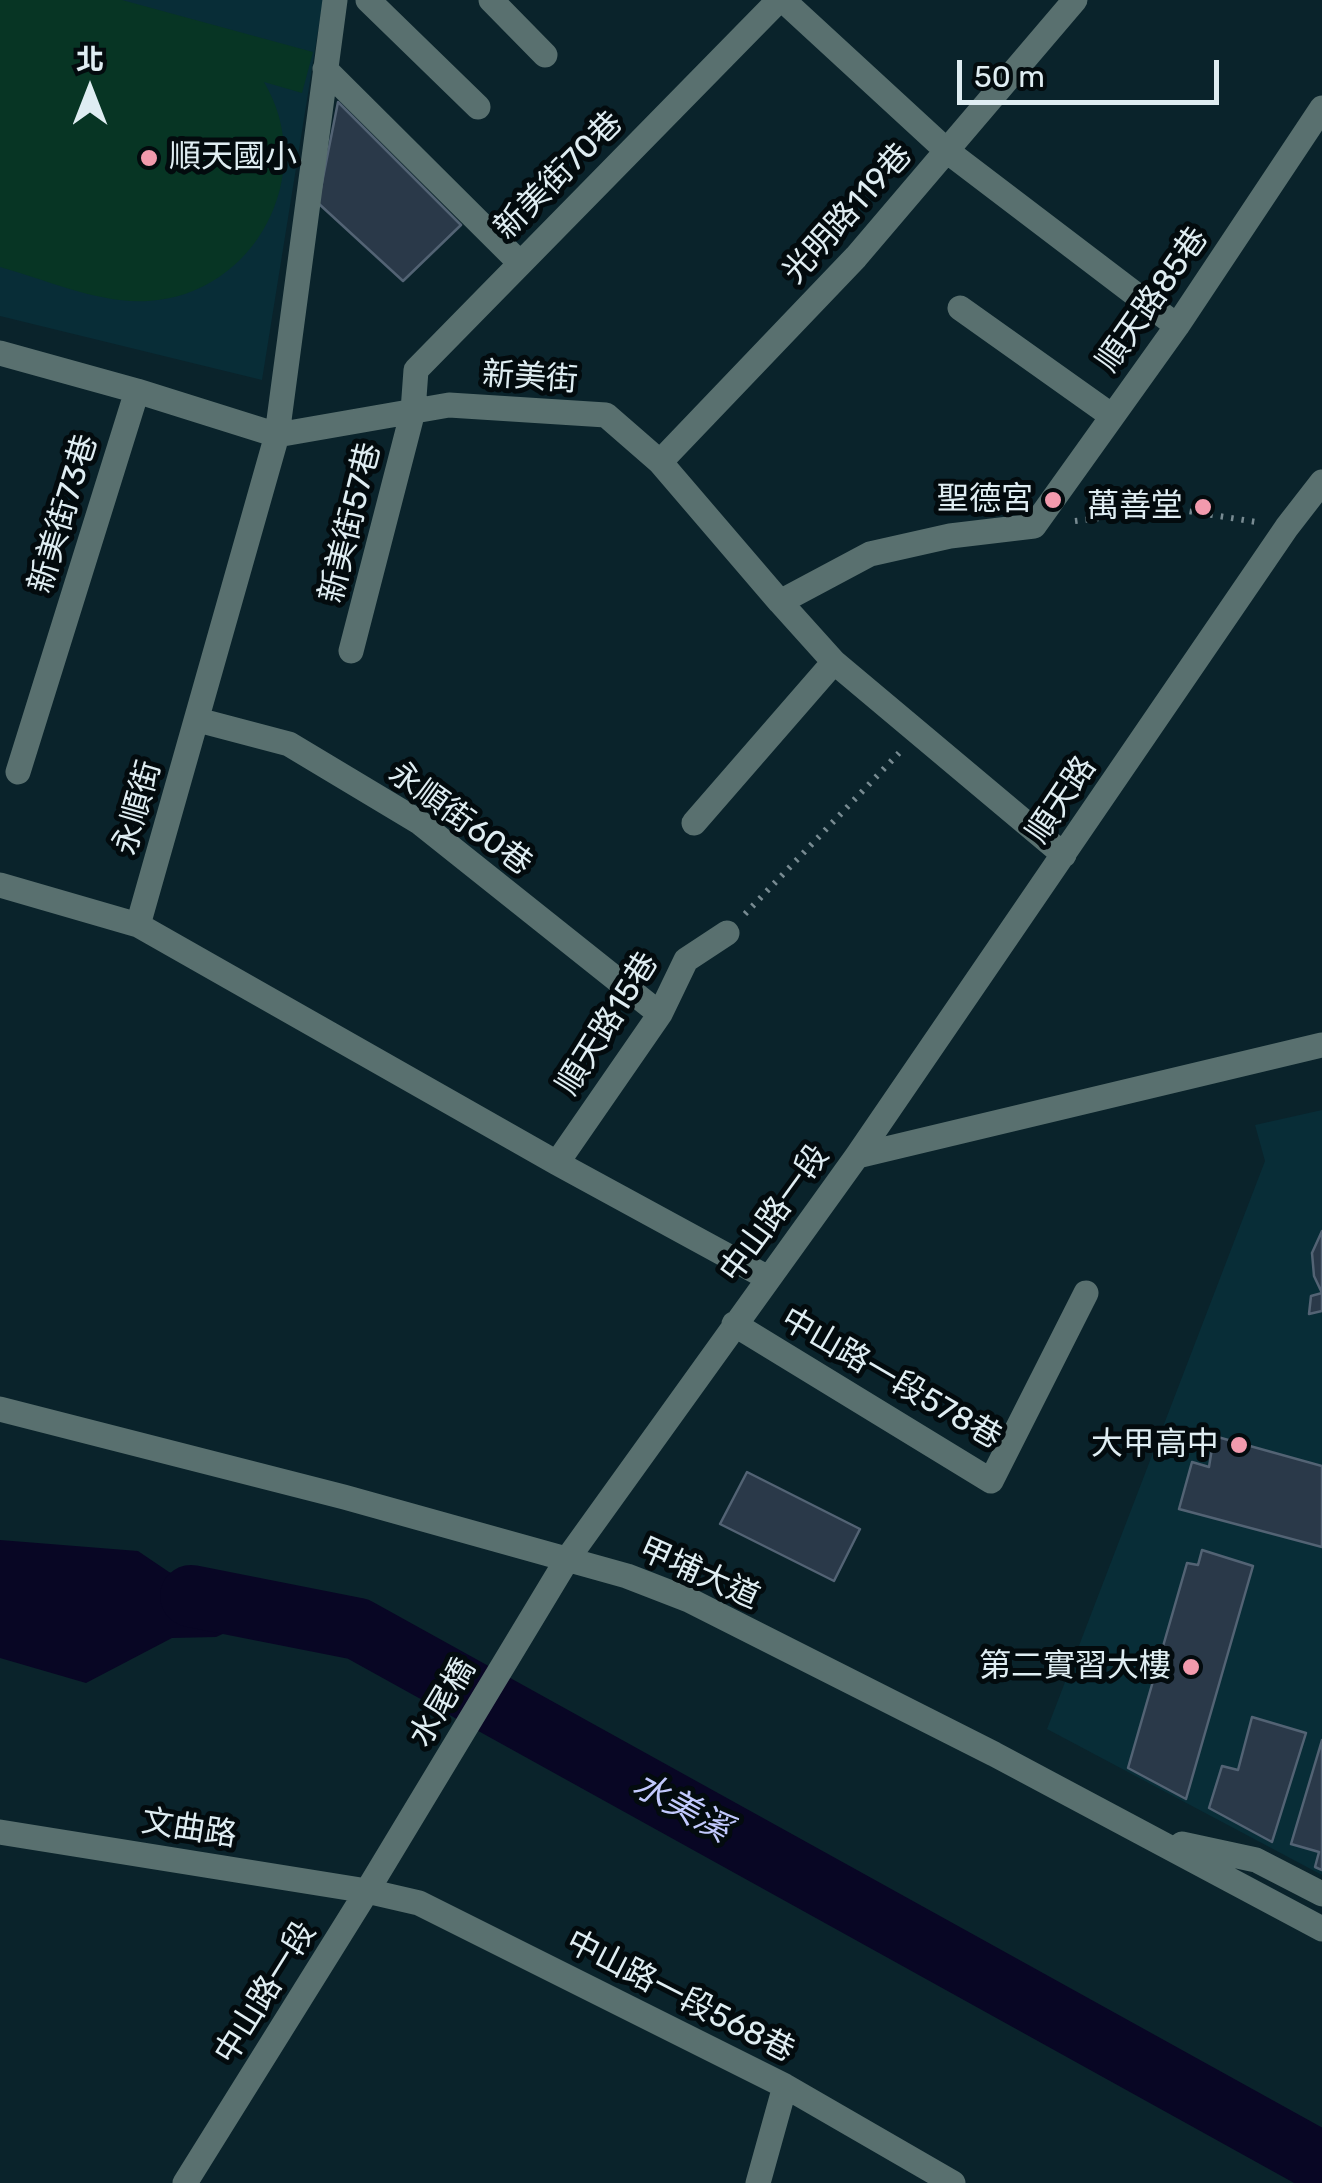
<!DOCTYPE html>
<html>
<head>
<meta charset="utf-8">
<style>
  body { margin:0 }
  #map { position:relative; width:1322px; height:2183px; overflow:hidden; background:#0a232b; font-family:Rubik,"Noto Sans TC",sans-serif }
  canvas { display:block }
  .north { position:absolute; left:40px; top:40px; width:100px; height:100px; -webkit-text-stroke:8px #030b0e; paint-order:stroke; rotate:0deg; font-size:28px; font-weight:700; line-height:40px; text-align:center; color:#dfedf2 }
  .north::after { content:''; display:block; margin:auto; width:35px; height:45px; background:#dfedf2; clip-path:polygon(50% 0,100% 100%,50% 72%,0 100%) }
  .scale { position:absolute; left:957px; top:60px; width:262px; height:45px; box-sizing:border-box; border:5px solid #dfedf2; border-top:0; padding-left:12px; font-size:30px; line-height:35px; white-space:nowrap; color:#dfedf2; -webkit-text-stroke:8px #030b0e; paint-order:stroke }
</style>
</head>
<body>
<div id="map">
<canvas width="1322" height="2183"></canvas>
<div class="north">北</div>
<div class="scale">50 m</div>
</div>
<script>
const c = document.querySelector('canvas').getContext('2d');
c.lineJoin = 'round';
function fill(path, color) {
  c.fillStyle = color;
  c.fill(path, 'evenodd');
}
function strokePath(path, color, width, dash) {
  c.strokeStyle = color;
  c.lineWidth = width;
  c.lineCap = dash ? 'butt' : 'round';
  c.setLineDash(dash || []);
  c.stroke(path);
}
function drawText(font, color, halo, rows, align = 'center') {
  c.font = font + ' Rubik,"Noto Sans TC",sans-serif';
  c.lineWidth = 10;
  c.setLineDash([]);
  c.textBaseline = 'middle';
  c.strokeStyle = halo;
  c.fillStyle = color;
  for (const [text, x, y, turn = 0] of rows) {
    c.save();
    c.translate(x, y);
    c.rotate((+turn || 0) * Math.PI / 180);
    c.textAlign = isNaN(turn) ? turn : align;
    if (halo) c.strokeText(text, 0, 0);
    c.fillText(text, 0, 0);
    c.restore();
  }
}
const built = new Path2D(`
  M0 0H323L262 380 0 316Z
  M1322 1110V1875L1047 1729 1265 1161 1255 1125Z`);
const green = new Path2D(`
  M0 0H122L313 52 302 93 264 82C319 174 255 295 148 301 99 304 47 280 0 267Z`);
const water = new Path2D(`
  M0 1540 138 1551 169 1572 272 1612 216 1637 172 1638 86 1683 0 1658Z`);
const river = new Path2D(`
  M191 1596 358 1629 1322 2163`);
const building = new Path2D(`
  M338 102 461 225 403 281 318 203Z
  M1322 1231V1293L1314 1276 1312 1253Z
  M1322 1293V1311L1309 1314 1311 1296Z
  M1214 1436 1322 1466V1547L1179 1509 1192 1462 1209 1467Z
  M747 1472 860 1529 834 1581 720 1524Z
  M1202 1550 1253 1566 1186 1799 1128 1768 1187 1563 1198 1565Z
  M1252 1717 1306 1733 1272 1842 1209 1808 1222 1766 1238 1770Z
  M1322 1740V1870L1315 1867 1319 1852 1291 1844Z`);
const path = new Path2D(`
  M1075 521 1175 509 1256 522
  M745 914 899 753`);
const minor = new Path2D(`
  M335 0 277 435 138 925 557 1163 768 1278
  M368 0 478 107
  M491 0 545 55
  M783 0 947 151 1177 326
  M325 69 519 262
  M960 308 1112 416
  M0 353 137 391 277 435 449 405 606 415 660 462 780 602 870 554 950 536 1034 526 1177 326 1322 108
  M660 462 856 257 1075 0
  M780 602 834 662 1064 855
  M351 651 413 411 416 370 779 0
  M198 720 289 744 419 822 660 1014
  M18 772 137 391
  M694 823 834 662
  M0 885 138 925
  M857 1156 1322 1045
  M557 1163 660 1014 686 960 727 933
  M734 1324 991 1481 1086 1293
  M0 1409 344 1497 627 1576 689 1600 994 1754 1322 1929
  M0 1832 367 1891 419 1903 785 2086 953 2183
  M1182 1844 1256 1860 1322 1894
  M185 2183 367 1891 568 1558 857 1156 1287 527 1322 482
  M758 2183 785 2086`);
const markers = [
  [149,158,10,"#f29aad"],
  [1053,500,10,"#f29aad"],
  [1203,507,10,"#f29aad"],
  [1239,1445,10,"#f29aad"],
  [1191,1667,10,"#f29aad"]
];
const poiNames = [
  ["順天國小",169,158,"left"],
  ["聖德宮",1033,500],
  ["萬善堂",1183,507],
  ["大甲高中",1219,1445],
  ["第二實習大樓",1171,1667]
];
const streetNames = [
  ["新美街70巷",559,176,-45],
  ["光明路119巷",848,214,-48],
  ["順天路85巷",1153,300,-55],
  ["新美街",530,378,4],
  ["新美街73巷",64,514,-73],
  ["新美街57巷",351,523,-76],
  ["順天路",1062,800,-56],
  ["永順街",138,808,-74],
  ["永順街60巷",460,819,36],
  ["順天路15巷",608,1024,-58],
  ["中山路一段",775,1214,-54],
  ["中山路一段578巷",891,1379,30],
  ["甲埔大道",699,1574,24],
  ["水尾橋",443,1703,-59],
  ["文曲路",189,1829,9],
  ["中山路一段",266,1993,-58],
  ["中山路一段568巷",680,1997,27]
];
const waterNames = [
  ["水美溪",681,1808,29]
];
fill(built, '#082d37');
fill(green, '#073524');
fill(water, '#080624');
strokePath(river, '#080624', 62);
fill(building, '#2a3949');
strokePath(building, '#536374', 2.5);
strokePath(path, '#788b92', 6, [2.5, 8]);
strokePath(minor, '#59706f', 25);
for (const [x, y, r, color] of markers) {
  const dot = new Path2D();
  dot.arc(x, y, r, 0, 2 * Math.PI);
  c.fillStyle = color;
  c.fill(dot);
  strokePath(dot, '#030b0e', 4);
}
drawText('32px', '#dfedf2', '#030b0e', poiNames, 'right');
drawText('32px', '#dfedf2', '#030b0e', streetNames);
drawText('italic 35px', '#c2c9fd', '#030b0e', waterNames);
</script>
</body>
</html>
